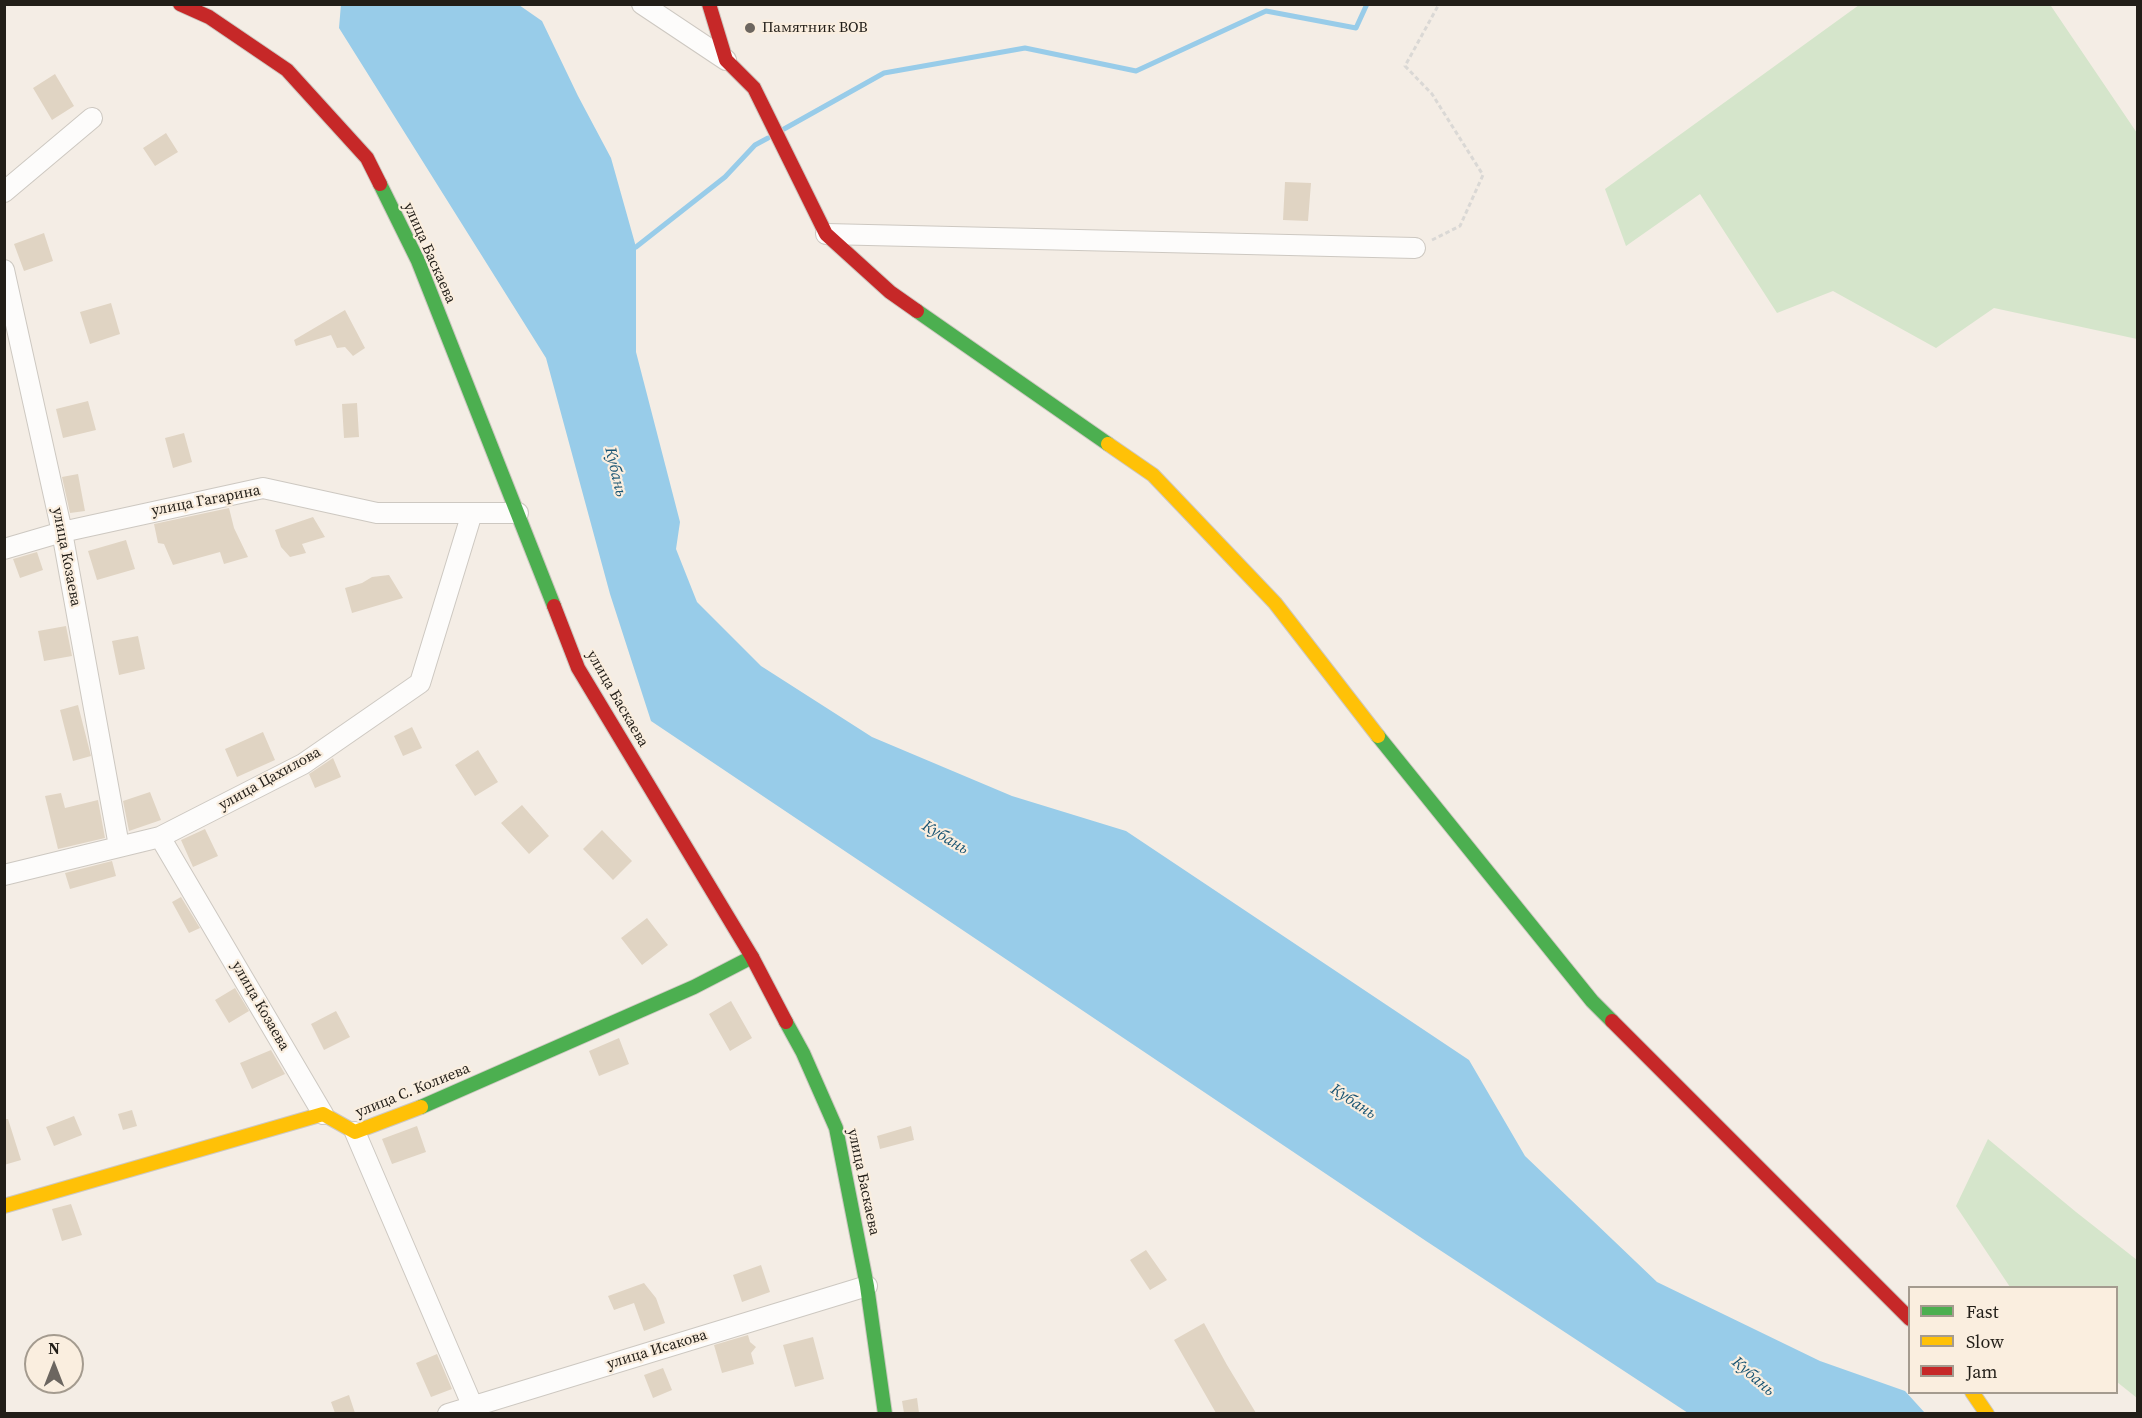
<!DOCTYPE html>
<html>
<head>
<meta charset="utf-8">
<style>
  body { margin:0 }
  #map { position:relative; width:2142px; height:1418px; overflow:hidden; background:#f4ede5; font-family:"Source Serif 4",serif }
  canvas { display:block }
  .frame { position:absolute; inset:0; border:6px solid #221e18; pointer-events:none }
  .legend { position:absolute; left:1908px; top:1286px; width:210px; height:108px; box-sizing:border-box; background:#faeedf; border:2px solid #a49b8f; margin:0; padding:8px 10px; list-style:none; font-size:18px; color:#221e18 }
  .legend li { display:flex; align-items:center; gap:12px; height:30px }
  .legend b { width:30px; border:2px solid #a49b8f }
  .north { position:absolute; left:24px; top:1334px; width:60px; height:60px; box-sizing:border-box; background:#faeedf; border:2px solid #a49b8f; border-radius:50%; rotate:0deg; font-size:16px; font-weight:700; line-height:24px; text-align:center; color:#221e18 }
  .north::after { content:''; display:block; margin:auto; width:21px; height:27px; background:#6c6660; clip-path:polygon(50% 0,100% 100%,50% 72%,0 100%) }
</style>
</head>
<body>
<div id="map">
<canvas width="2142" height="1418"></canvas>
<div class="frame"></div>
<ul class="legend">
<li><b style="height:8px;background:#4caf50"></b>Fast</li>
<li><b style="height:8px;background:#ffc107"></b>Slow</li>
<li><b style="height:8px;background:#c62828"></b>Jam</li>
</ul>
<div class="north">N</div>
</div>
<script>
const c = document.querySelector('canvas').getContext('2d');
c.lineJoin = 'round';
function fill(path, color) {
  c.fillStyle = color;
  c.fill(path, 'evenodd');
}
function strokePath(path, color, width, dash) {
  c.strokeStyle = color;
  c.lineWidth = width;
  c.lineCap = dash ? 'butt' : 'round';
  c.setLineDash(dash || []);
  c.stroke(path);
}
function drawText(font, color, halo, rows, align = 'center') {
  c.font = font + ' "Source Serif 4",serif';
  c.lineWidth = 4.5;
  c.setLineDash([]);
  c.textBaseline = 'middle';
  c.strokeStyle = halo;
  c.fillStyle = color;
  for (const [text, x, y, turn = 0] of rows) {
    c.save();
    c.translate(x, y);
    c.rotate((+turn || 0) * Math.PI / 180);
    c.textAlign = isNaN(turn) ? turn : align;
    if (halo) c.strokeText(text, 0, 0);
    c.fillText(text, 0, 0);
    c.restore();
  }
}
const green = new Path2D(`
  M1859 5 2051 6 2137 133V339L1994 308 1936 348 1833 291 1777 313 1700 194 1626 246 1605 189Z
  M1988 1139 2076 1212 2137 1260V1398L2117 1382 2116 1288 2010 1287 1956 1206Z`);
const water = new Path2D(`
  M341 4 519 5 542 21 578 96 611 158 636 247V352L680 522 676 549 697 602 761 666 872 737 1012 796 1126 831 1469 1060 1525 1156 1657 1282 1820 1361 1905 1391 1925 1413H1688L1426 1241 651 721 610 594 546 358 339 28Z`);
const stream = new Path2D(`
  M784 129 884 73 1025 48 1136 71 1266 11 1356 28 1367 4
  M632 248 636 247 725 177 755 145 768 138`);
const building = new Path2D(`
  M55 74 74 106 52 120 33 88Z
  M166 133 178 152 155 166 143 148Z
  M1285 182 1311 183 1308 221 1283 220Z
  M44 233 53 261 24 271 14 244Z
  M111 303 120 334 90 344 80 312Z
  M345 310 365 348 353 356 345 347 337 348 331 335 296 346 294 340Z
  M88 401 96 430 63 438 56 409Z
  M357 403 359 437 344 438 342 404Z
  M184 433 192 462 173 468 165 438Z
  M78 474 85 511 70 513 62 477Z
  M229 508 234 528 248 557 224 564 220 552 173 565 164 544 158 543 154 524Z
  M313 517 325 537 302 544 306 553 290 557 281 547 275 530Z
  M126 540 135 569 97 580 88 551Z
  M37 552 43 570 20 578 13 559Z
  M389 575 403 598 352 613 345 588 362 583 372 577Z
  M66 626 72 656 44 661 38 631Z
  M138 636 145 669 119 675 112 641Z
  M78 705 91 756 73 761 60 710Z
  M412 727 422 748 403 756 394 736Z
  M263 732 275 760 237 777 225 749Z
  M478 750 498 782 475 796 455 765Z
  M333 758 341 777 315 788 309 774Z
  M150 792 161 820 129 831 123 801Z
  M61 793 65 808 98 800 105 838 58 849 45 796Z
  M522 805 549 836 529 854 501 823Z
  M205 829 218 856 193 867 181 840Z
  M602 830 632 861 613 880 583 849Z
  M112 861 116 876 70 889 65 873Z
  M181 897 200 928 189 933 172 902Z
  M647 918 668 945 642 965 621 938Z
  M235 988 249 1011 229 1023 215 1000Z
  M731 1001 752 1038 730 1051 709 1014Z
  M336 1011 350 1037 324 1050 311 1024Z
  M619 1038 629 1064 599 1076 589 1051Z
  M271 1050 285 1074 252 1089 240 1063Z
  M132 1110 137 1126 123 1130 118 1114Z
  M74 1116 82 1135 54 1146 46 1127Z
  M4 1119H8L21 1160 4 1165Z
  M417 1126 426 1152 392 1164 382 1139Z
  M911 1126 914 1140 880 1149 877 1136Z
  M71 1204 82 1235 62 1241 52 1209Z
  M1146 1250 1167 1280 1150 1290 1130 1260Z
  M761 1265 770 1292 742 1302 733 1275Z
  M644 1283 656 1298 665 1323 644 1331 634 1303 614 1310 608 1296Z
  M1204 1323 1227 1365 1256 1413H1216L1174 1340Z
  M748 1335 750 1342 756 1347 751 1353 754 1364 722 1373 714 1345Z
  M813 1337 824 1379 795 1387 783 1345Z
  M437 1354 452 1389 431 1397 416 1363Z
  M663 1368 672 1390 653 1398 644 1375Z
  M349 1395 355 1413H335L331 1402Z
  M917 1398 919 1413H904L902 1401Z`);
const path = new Path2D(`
  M1432 240 1460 226 1483 175 1432 94 1405 66 1439 4`);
const street = new Path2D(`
  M642 4 726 60
  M4 192 92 118
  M826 234 1415 248
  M4 270 62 532 119 846
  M4 549 62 532 263 488 377 513H518
  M160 837 323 1114
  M4 875 160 837 303 764 420 683 472 513
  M355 1132 476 1414
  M448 1414 867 1286`);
const fast = new Path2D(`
  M380 184 418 261 554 606
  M917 311 1108 444
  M1378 736 1592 1001 1612 1021
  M786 1022 803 1053 836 1128 867 1286 885 1414
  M421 1107 694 987 752 957`);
const slow = new Path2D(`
  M1108 444 1153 475 1275 603 1378 736
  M4 1206 323 1114 355 1132 421 1107
  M1972 1392 1987 1414`);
const jam = new Path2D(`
  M180 4 209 17 287 70 367 158 380 184
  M709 4 726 60 754 88 826 234 890 292 917 311
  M554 606 578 668 752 957 786 1022
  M1612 1021 1910 1319`);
const markers = [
  [750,28,6,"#6c6660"]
];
const poiNames = [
  ["Памятник ВОВ",762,28]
];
const streetNames = [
  ["улица Баскаева",429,253,66],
  ["улица Гагарина",206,501,-11],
  ["улица Козаева",66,557,79],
  ["улица Баскаева",617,699,60],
  ["улица Цахилова",270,779,-29],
  ["улица Козаева",260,1006,60],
  ["улица С. Колиева",413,1091,-22],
  ["улица Баскаева",863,1182,78],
  ["улица Исакова",657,1350,-17]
];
const waterNames = [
  ["Кубань",615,472,77],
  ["Кубань",945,838,31],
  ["Кубань",1353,1102,33],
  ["Кубань",1753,1377,41]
];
fill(green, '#d5e5cb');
fill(water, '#98cce9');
strokePath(stream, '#98cce9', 5);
fill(building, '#e0d4c3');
strokePath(street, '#cdc8c1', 22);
strokePath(fast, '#cdc8c1', 16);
strokePath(slow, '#cdc8c1', 16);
strokePath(jam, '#cdc8c1', 16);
strokePath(path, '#dad8d5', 3, [4.5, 3]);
strokePath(street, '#fdfcfb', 20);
strokePath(fast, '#4caf50', 14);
strokePath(slow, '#ffc107', 14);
strokePath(jam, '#c62828', 14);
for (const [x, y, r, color] of markers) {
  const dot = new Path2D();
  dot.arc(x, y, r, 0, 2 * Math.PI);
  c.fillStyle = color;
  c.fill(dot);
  strokePath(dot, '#faeedf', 2);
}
drawText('15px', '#221e18', '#faeedf', poiNames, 'left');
drawText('15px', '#221e18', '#faeedf', streetNames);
drawText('italic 16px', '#175372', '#faeedf', waterNames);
</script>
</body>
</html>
